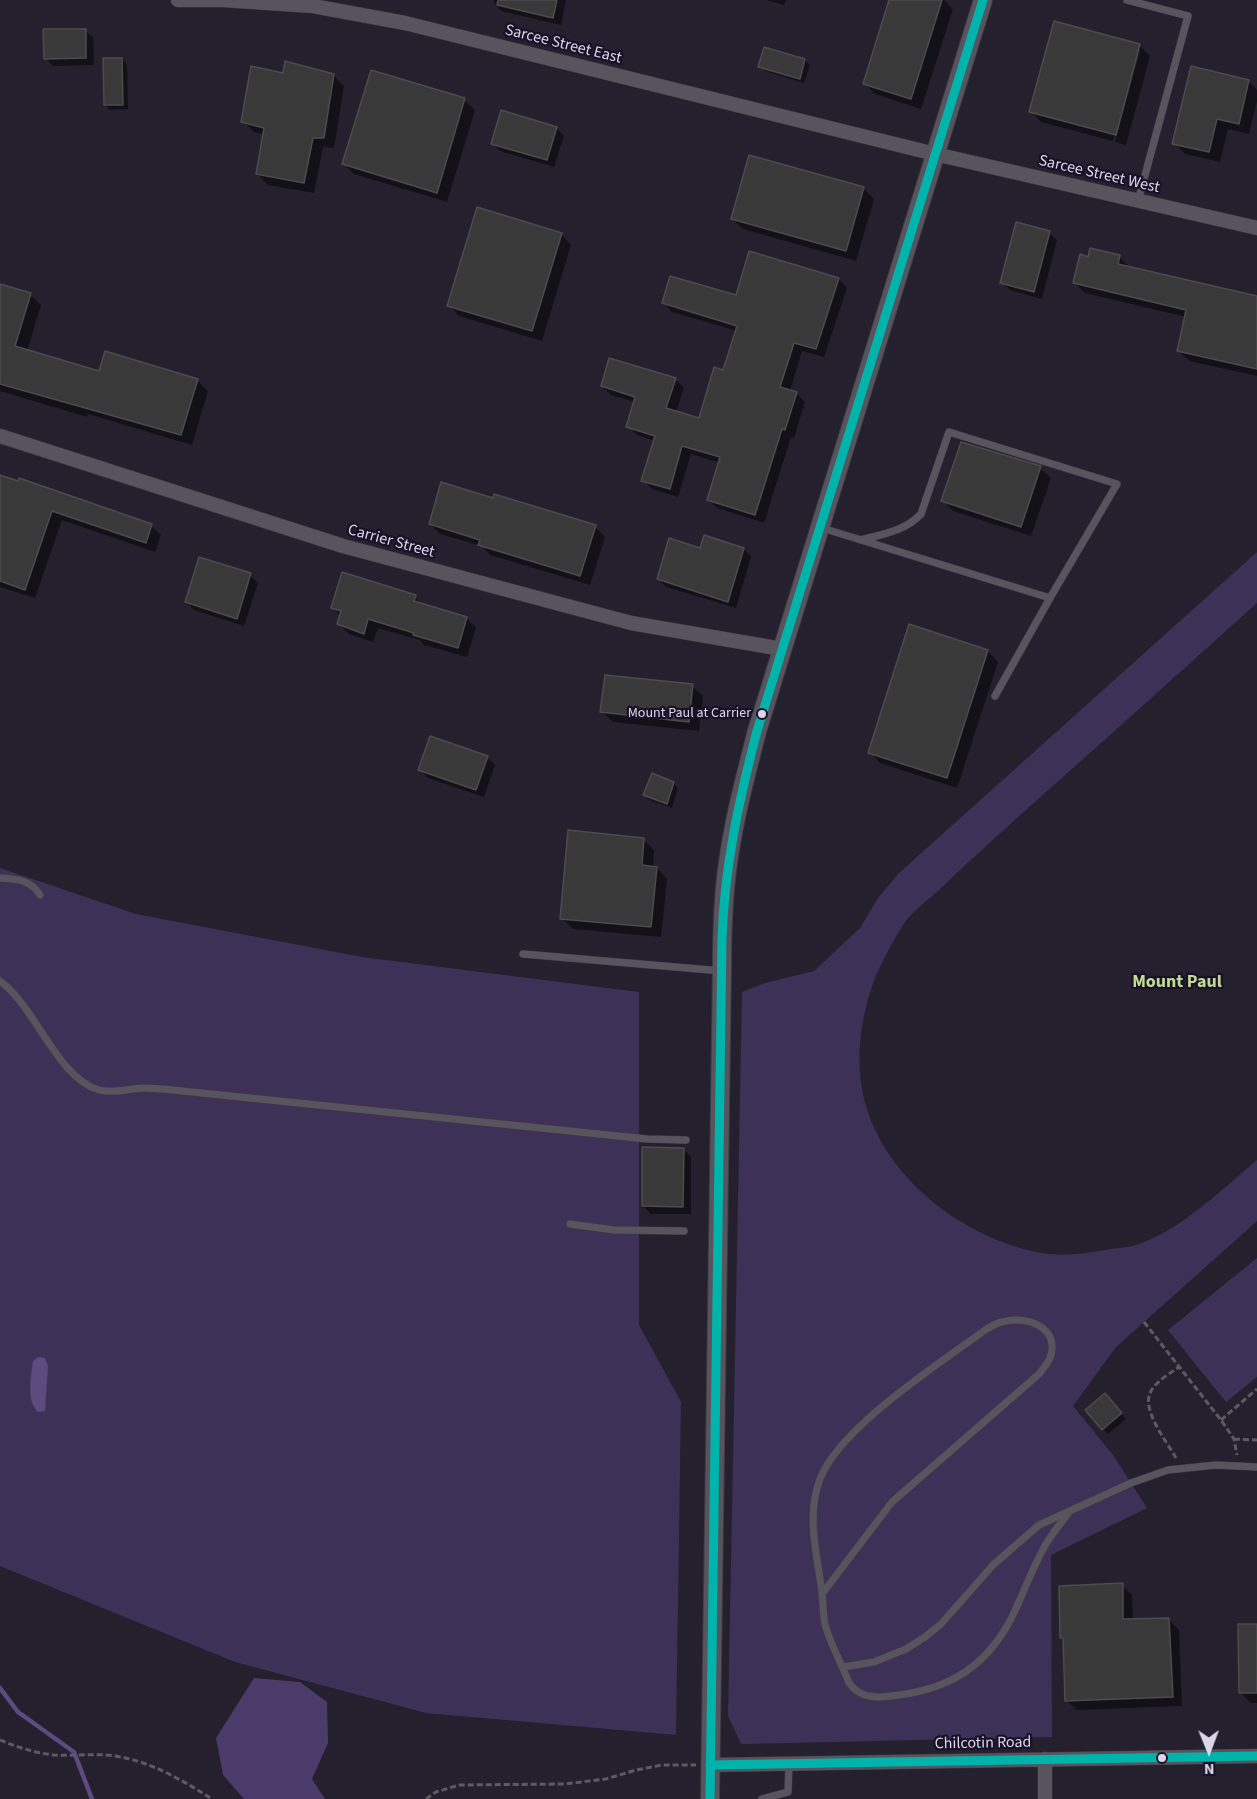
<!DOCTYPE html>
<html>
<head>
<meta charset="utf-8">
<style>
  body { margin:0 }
  #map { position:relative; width:1257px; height:1799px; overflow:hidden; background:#24202d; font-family:"Source Sans 3",sans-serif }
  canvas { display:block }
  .north { position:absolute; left:1179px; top:1721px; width:60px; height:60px; -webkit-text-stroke:4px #191128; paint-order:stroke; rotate:179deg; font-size:16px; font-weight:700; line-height:24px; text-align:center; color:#dbd7e8 }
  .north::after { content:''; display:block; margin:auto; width:21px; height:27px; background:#dbd7e8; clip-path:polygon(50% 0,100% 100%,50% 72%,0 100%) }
</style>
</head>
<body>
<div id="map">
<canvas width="1257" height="1799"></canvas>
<div class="north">N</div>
</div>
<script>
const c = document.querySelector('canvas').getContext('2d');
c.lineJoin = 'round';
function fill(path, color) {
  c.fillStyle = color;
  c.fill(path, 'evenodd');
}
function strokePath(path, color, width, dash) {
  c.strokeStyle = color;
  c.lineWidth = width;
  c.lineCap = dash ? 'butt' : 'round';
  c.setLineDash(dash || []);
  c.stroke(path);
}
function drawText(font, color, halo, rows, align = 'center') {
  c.font = font + ' "Source Sans 3",sans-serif';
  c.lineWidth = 4.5;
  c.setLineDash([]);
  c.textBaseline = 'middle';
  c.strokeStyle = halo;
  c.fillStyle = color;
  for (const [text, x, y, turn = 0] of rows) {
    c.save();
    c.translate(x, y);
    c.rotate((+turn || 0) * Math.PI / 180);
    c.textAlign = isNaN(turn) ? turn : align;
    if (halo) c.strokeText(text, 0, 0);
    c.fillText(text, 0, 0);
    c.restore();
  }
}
const green = new Path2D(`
  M1257 552V603C1184 669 1111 734 1037 800 1004 830 971 859 939 890 928 900 914 910 905 922 896 935 884 958 877 973 860 1015 853 1065 867 1109 890 1183 968 1240 1042 1253 1064 1257 1089 1253 1111 1249 1120 1248 1131 1247 1139 1244 1180 1230 1224 1188 1257 1160V1221L1116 1347 1073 1406 1113 1455 1147 1508 1051 1555 1052 1737 741 1744 728 1716 742 992 765 983 814 971 860 928 878 898 899 873Z
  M0 868 136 914 362 957 639 992V1325L681 1402 676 1735 426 1713 235 1662 0 1566Z
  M1257 1258V1377L1226 1402 1168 1330Z`);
const forest = new Path2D(`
  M254 1678 300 1682 327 1702 328 1743 312 1779 325 1799H244L223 1775 216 1738Z`);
const water = new Path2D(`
  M38 1357 45 1358 48 1366 45 1411 38 1412C26 1400 31 1377 33 1361Z`);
const shadow = new Path2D(`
  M494 0H566L561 25 501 11 494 3Z
  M766 0H786L784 5Z
  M890 0H944L953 9 921 109 875 94 864 83Z
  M1055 23 1140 46 1150 56 1126 145 1115 142 1140 51H1137L1113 141 1041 122 1031 111Z
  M85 30 93 38 94 65 53 66 45 58Z
  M122 59 127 64 128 109 110 110 105 105Z
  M805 60 810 65 804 83 765 71 760 66Z
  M285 74 333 75 344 86 334 148 323 147 314 193 268 185 258 174 265 135 254 132 243 121Z
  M1249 82 1257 90V101L1249 134 1228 129 1220 162 1185 154 1174 143Z
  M464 100 475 110 447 202 354 174 344 164Z
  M556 128 564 136 554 167 500 151 492 143Z
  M863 188 874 199 856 261 743 229 732 219Z
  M1049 233 1057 240 1042 299 1010 290 1002 282Z
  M561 234 571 245 542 341 459 316 449 305Z
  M1119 257 1130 267 1257 297V376L1189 361 1179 351 1186 317 1085 293 1074 282 1089 258Z
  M839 279 847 288 824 357 802 351 790 391 796 393 805 402 794 438 791 437 764 523 717 508 709 500 720 463 691 454 678 497 652 489 643 480 655 441 637 435 628 426 635 402 611 395 602 386 675 379 684 388 676 412 700 420 724 371 737 331 672 312 664 303 737 297Z
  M0 286 30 295 41 305 27 351 100 373 197 380 208 391 192 445 88 414 87 417 0 391Z
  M1040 468 1051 478 1031 536 953 511 943 500Z
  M0 477 151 526 161 535 155 552 62 520 35 598 0 587Z
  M430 524 595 527 605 537 590 585 490 555 482 546 440 534Z
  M744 549 751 557 736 608 666 587 658 579Z
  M250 575 258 583 244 626 194 610 186 602Z
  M415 597 424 606 466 618 476 628 467 657 424 645 420 640 378 628 373 642 349 634 339 624 341 616 332 607Z
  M988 651 998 662 957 788 880 763 870 752Z
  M692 686 703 696 699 731 613 722 602 712Z
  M487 757 495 765 484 797 428 778 420 770Z
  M673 783 678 788 672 808 649 800 644 795Z
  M643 839 654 850 653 868H657L667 879 661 937 573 929 562 918Z
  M683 1149 691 1157V1214H651L643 1206Z
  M1110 1400 1126 1419 1108 1434 1103 1429Z
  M1122 1585 1132 1595 1133 1620 1168 1619 1179 1630 1182 1706 1077 1710 1066 1700 1064 1640 1062 1638Z
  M1257 1625V1703H1251L1240 1692Z`);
const stream = new Path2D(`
  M0 1688 18 1712 74 1752 92 1799`);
const building = new Path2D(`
  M498 0H557L553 18 497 5Z
  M889 0H942L911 99 863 84Z
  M1054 21 1140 44 1116 135 1029 112Z
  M43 29H86V58L44 59Z
  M764 47 805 59 800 79 758 67Z
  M103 58H122L123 105H104Z
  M285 61 334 74 324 138H313L304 183 256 174 264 128 241 122 251 66 283 73Z
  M1191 66 1249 80 1239 124 1217 119 1209 152 1172 144Z
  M371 70 465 98 437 193 342 164Z
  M501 110 557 127 547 160 491 144Z
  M749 155 864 187 846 251 731 219Z
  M477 207 562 233 532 331 447 306Z
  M1016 222 1050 231 1034 292 1000 283Z
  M1090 248 1120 255 1118 264 1257 296V369L1177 351 1186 310 1073 283 1080 254 1088 257Z
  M749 251 839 278 816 349 794 343 780 387 797 392 785 430 782 429 755 515 707 500 720 457 682 446 670 489 641 481 655 436 626 427 635 397 601 386 609 358 676 378 666 408 699 418 714 367 723 370 737 326 662 303 670 276 736 295Z
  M0 284 31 293 15 346 99 371 105 351 198 379 181 435 0 384Z
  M961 442 1041 466 1021 527 941 501Z
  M0 475 18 481 19 478 152 524 146 543 52 511 25 590 0 581Z
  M441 482 493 498 494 494 596 525 580 576 478 545 480 540 429 524Z
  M704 535 744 548 728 602 657 579 669 538 700 548Z
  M199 557 251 573 237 619 185 602Z
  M342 572 416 595 414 601 467 617 458 648 413 635 414 633 368 619 364 634 337 624 341 611 331 608Z
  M909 624 988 650 947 778 868 753Z
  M605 675 693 684 689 722 600 712Z
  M430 736 488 756 476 790 418 770Z
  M652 773 674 782 667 804 643 795Z
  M568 830 644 838 642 865 657 867 651 927 560 919Z
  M642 1147 684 1148 683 1207 642 1206Z
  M1105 1393 1122 1413 1102 1430 1085 1410Z
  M1123 1583V1619L1169 1618 1173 1697 1065 1701 1063 1638H1060L1059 1586Z
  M1238 1624H1257V1693H1239Z`);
const path = new Path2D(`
  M1144 1322 1221 1420 1234 1439 1237 1455
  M1221 1420 1257 1389
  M1234 1439 1257 1440
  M1176 1458C1167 1442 1142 1411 1150 1393 1156 1381 1169 1374 1179 1367
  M0 1740C17 1747 35 1753 54 1755 74 1756 94 1753 115 1756 150 1761 182 1780 212 1799
  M426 1799 436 1792 459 1785 565 1784 606 1779 636 1770 662 1765H696`);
const service = new Path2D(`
  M1127 0 1188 16 1138 201
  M822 528 1050 598 995 696
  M861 540C883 534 905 531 921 514L949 432 1117 484 1050 598
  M0 878C17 879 31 880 40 895
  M523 954 722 971
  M0 981C36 1007 57 1078 99 1090 113 1094 130 1088 145 1088 151 1088 157 1089 163 1089L647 1139 686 1140
  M570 1224 614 1230 684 1231
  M822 1594 892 1502 1039 1374C1043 1369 1048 1363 1050 1358 1061 1327 1026 1315 1002 1322 996 1323 990 1327 985 1330 939 1364 840 1427 820 1479 806 1515 817 1555 822 1592 823 1603 823 1614 825 1624 830 1644 842 1664 849 1683 861 1700 880 1698 899 1695 951 1688 986 1666 1011 1619 1023 1595 1032 1568 1046 1544 1053 1532 1062 1522 1070 1511
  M843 1667 874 1662 906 1649 925 1637 941 1624 993 1565 1039 1525 1131 1483 1168 1470 1216 1465 1257 1467
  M762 1799 788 1792 789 1764`);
const minor = new Path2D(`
  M178 0H223L313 6 405 23 935 154 1257 228
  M0 436 343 546 631 623 782 649
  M1045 1759V1799
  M710 1765 1257 1756`);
const tertiary = new Path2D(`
  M710 1799 722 966C722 931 723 897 728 863 734 818 746 775 757 731L983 0`);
const bus1 = new Path2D(`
  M710 1765 1257 1756
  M710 1799 722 940C724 868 739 800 757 731L983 0`);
const markers = [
  [762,714,5,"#dbd7e8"],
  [1162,1758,5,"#dbd7e8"]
];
const busNames = [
  ["Mount Paul at Carrier",751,714]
];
const streetNames = [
  ["Sarcee Street East",563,45,14],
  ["Sarcee Street West",1099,175,13],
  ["Carrier Street",391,542,15],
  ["Chilcotin Road",983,1744,-1]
];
const neighbourhoodNames = [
  ["Mount Paul",1177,983]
];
fill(green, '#3e3157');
fill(forest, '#4b3b6a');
fill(water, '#5c4b7e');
fill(shadow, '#0007');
strokePath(stream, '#5c4b7e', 4.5);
fill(building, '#3a393a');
strokePath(building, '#4c4b4d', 1.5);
strokePath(service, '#3f3c47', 8);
strokePath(minor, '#3f3c47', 15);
strokePath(tertiary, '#3f3c47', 20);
strokePath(path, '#5d5a64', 3, [6, 3]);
strokePath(service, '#57545e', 7);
strokePath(minor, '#57545e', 14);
strokePath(tertiary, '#57545e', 18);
strokePath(bus1, '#00b4ac', 9);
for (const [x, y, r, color] of markers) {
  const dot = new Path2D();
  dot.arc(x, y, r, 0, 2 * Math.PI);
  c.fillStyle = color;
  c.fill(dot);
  strokePath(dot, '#191128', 2);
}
drawText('14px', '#dbd7e8', '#191128', busNames, 'right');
drawText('16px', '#dbd7e8', '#191128', streetNames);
drawText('bold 18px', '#c1db92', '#191128', neighbourhoodNames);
</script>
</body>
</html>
